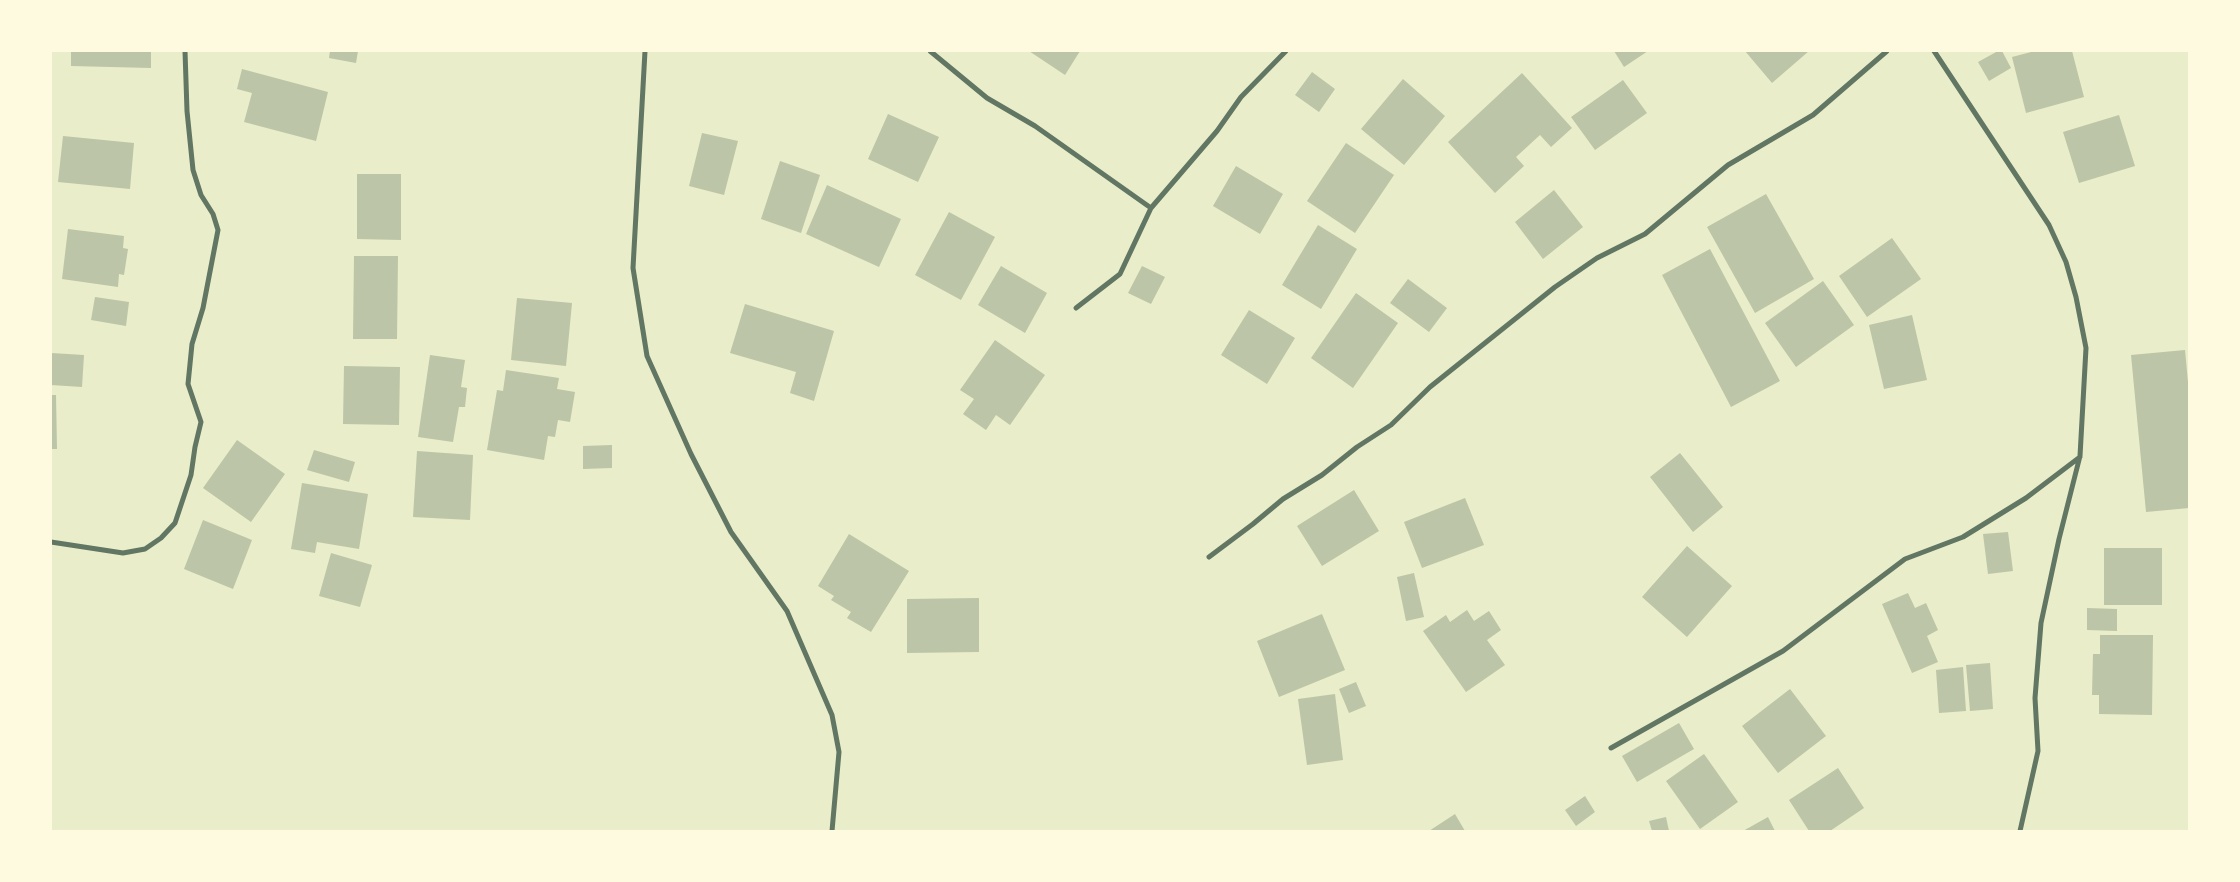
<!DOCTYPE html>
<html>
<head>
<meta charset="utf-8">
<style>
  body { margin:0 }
  #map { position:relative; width:2240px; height:882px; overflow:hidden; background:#e9edc9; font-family:"Alegreya Sans",sans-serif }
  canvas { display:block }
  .frame { position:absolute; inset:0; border:52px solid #fefae0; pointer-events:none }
</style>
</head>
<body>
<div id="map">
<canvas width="2240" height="882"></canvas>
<div class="frame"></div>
</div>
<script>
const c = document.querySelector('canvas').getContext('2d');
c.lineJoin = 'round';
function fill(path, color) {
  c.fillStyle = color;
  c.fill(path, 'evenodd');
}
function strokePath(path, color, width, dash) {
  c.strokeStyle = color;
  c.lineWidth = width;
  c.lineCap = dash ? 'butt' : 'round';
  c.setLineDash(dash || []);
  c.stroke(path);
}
const building = new Path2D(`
  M71 51H151V68L71 66Z
  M330 51H358L356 63 329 58Z
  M1029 51H1080L1065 75Z
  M1614 51H1648L1624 67Z
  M1745 51H1809L1772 83Z
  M1998 51H2002L2011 68 1989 81 1978 62Z
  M2035 51H2072L2084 97 2026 113 2012 57Z
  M242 69 328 92 316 141 244 122 252 93 237 89Z
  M1312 72 1335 89 1319 112 1295 95Z
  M1522 73 1572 128 1551 147 1540 135 1516 157 1524 166 1495 193 1448 142Z
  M1403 79 1445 116 1404 165 1361 129Z
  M1623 80 1647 113 1595 150 1571 117Z
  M888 114 939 137 918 182 868 159Z
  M2119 115 2135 166 2079 183 2063 132Z
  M702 133 738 141 724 195 689 186Z
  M63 136 134 143 130 189 58 182Z
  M1346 143 1394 175 1355 233 1307 201Z
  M780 161 820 175 801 233 761 219Z
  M1236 166 1283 194 1260 234 1213 206Z
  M357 174H401V240L357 239Z
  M827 185 901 219 879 267 806 234Z
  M1554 190 1583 227 1543 259 1515 222Z
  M1766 194 1814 279 1755 313 1707 227Z
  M949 212 995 237 961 300 915 275Z
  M1318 225 1357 249 1321 309 1282 285Z
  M68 229 124 236 123 248 128 249 124 275 119 274 118 287 62 279Z
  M1892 238 1921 279 1867 317 1839 276Z
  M1710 249 1780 381 1731 407 1662 275Z
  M354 256H398L397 339H353Z
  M1001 266 1047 293 1025 333 978 305Z
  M1142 266 1165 277 1151 304 1128 293Z
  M1408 279 1447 308 1429 332 1390 303Z
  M1823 281 1854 325 1796 367 1765 323Z
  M1356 293 1398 323 1353 388 1311 358Z
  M95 297 129 302 126 326 91 320Z
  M517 298 572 303 566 366 511 360Z
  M745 304 834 331 814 401 790 393 796 372 730 353Z
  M1249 310 1295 338 1267 384 1221 355Z
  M1912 315 1927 380 1884 389 1869 325Z
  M995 340 1045 375 1010 425 996 415 986 430 963 414 974 399 960 390Z
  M2185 350 2189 393V508L2146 512 2131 355Z
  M51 353 84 355 82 387 51 385Z
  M430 355 465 360 461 387 467 388 465 407H459L453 442 418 437Z
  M344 366 400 367 399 425 343 424Z
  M506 370 559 378 557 389 575 392 570 422 558 420 555 437 548 436 544 460 487 450 497 390 503 391Z
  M51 395H56L57 449H51Z
  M237 440 285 474 251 522 203 488Z
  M612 445V468L583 469V446Z
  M314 450 355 462 349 482 307 470Z
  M417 451 473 455 470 520 413 517Z
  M1680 453 1723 507 1693 532 1650 477Z
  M302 483 368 494 359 549 317 542 315 553 291 549Z
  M1354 490 1379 531 1322 566 1297 526Z
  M1465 498 1484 545 1422 568 1404 522Z
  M203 520 252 540 233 589 184 569Z
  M2008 532 2013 571 1988 574 1983 534Z
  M849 534 909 571 871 632 847 618 851 612 831 600 834 596 818 586Z
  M1687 546 1732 586 1687 637 1642 597Z
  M2104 548H2162V605H2104Z
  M331 553 372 565 360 607 319 596Z
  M1414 573 1424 617 1406 621 1397 577Z
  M1908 593 1915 608 1926 603 1938 630 1927 636 1938 662 1912 673 1882 604Z
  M979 598V652L907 653V599Z
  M2087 608 2117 609V631L2087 630Z
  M1467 610 1474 621 1489 611 1501 630 1487 640 1505 665 1466 692 1423 631 1446 615 1450 622Z
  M1322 614 1345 670 1279 697 1257 641Z
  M2100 635H2153L2152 715 2099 714V695H2092L2093 654H2100Z
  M1990 663 1993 709 1970 711 1966 665Z
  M1963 667 1966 711 1939 713 1936 670Z
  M1356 682 1366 706 1349 713 1339 689Z
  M1790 689 1826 736 1778 773 1742 726Z
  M1335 694 1343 760 1307 765 1298 699Z
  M1679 723 1694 749 1637 782 1622 756Z
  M1704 754 1738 802 1700 829 1666 781Z
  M1838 768 1864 808 1830 831H1809L1789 800Z
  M1585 796 1595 812 1576 826 1565 810Z
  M1455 814 1465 831H1429Z
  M1666 817 1669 831H1652L1649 821Z
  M1768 817 1775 831H1743Z`);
const minor = new Path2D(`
  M645 51 633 268 647 356 691 454 731 532 787 611 832 715 839 752 832 831
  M930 51 987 98 1035 126 1151 208
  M1934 51 2049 225 2066 262 2076 297 2086 348 2080 456 2059 539 2041 623 2035 698 2038 751 2020 831
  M1076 308 1120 274 1151 208 1217 131 1241 97 1286 51
  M51 542 123 553 145 549 161 538 175 523 191 475 195 447 201 422 188 384 192 344 203 308 218 230 213 214 201 195 193 170 187 111 185 51
  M1209 557 1253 524 1283 499 1322 475 1357 447 1391 425 1430 387 1555 287 1597 258 1645 234 1728 165 1813 115 1887 51
  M1611 748 1783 651 1905 559 1963 537 2026 498 2080 457`);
fill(building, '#bcc5a7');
strokePath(minor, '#617663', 5);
</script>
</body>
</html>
